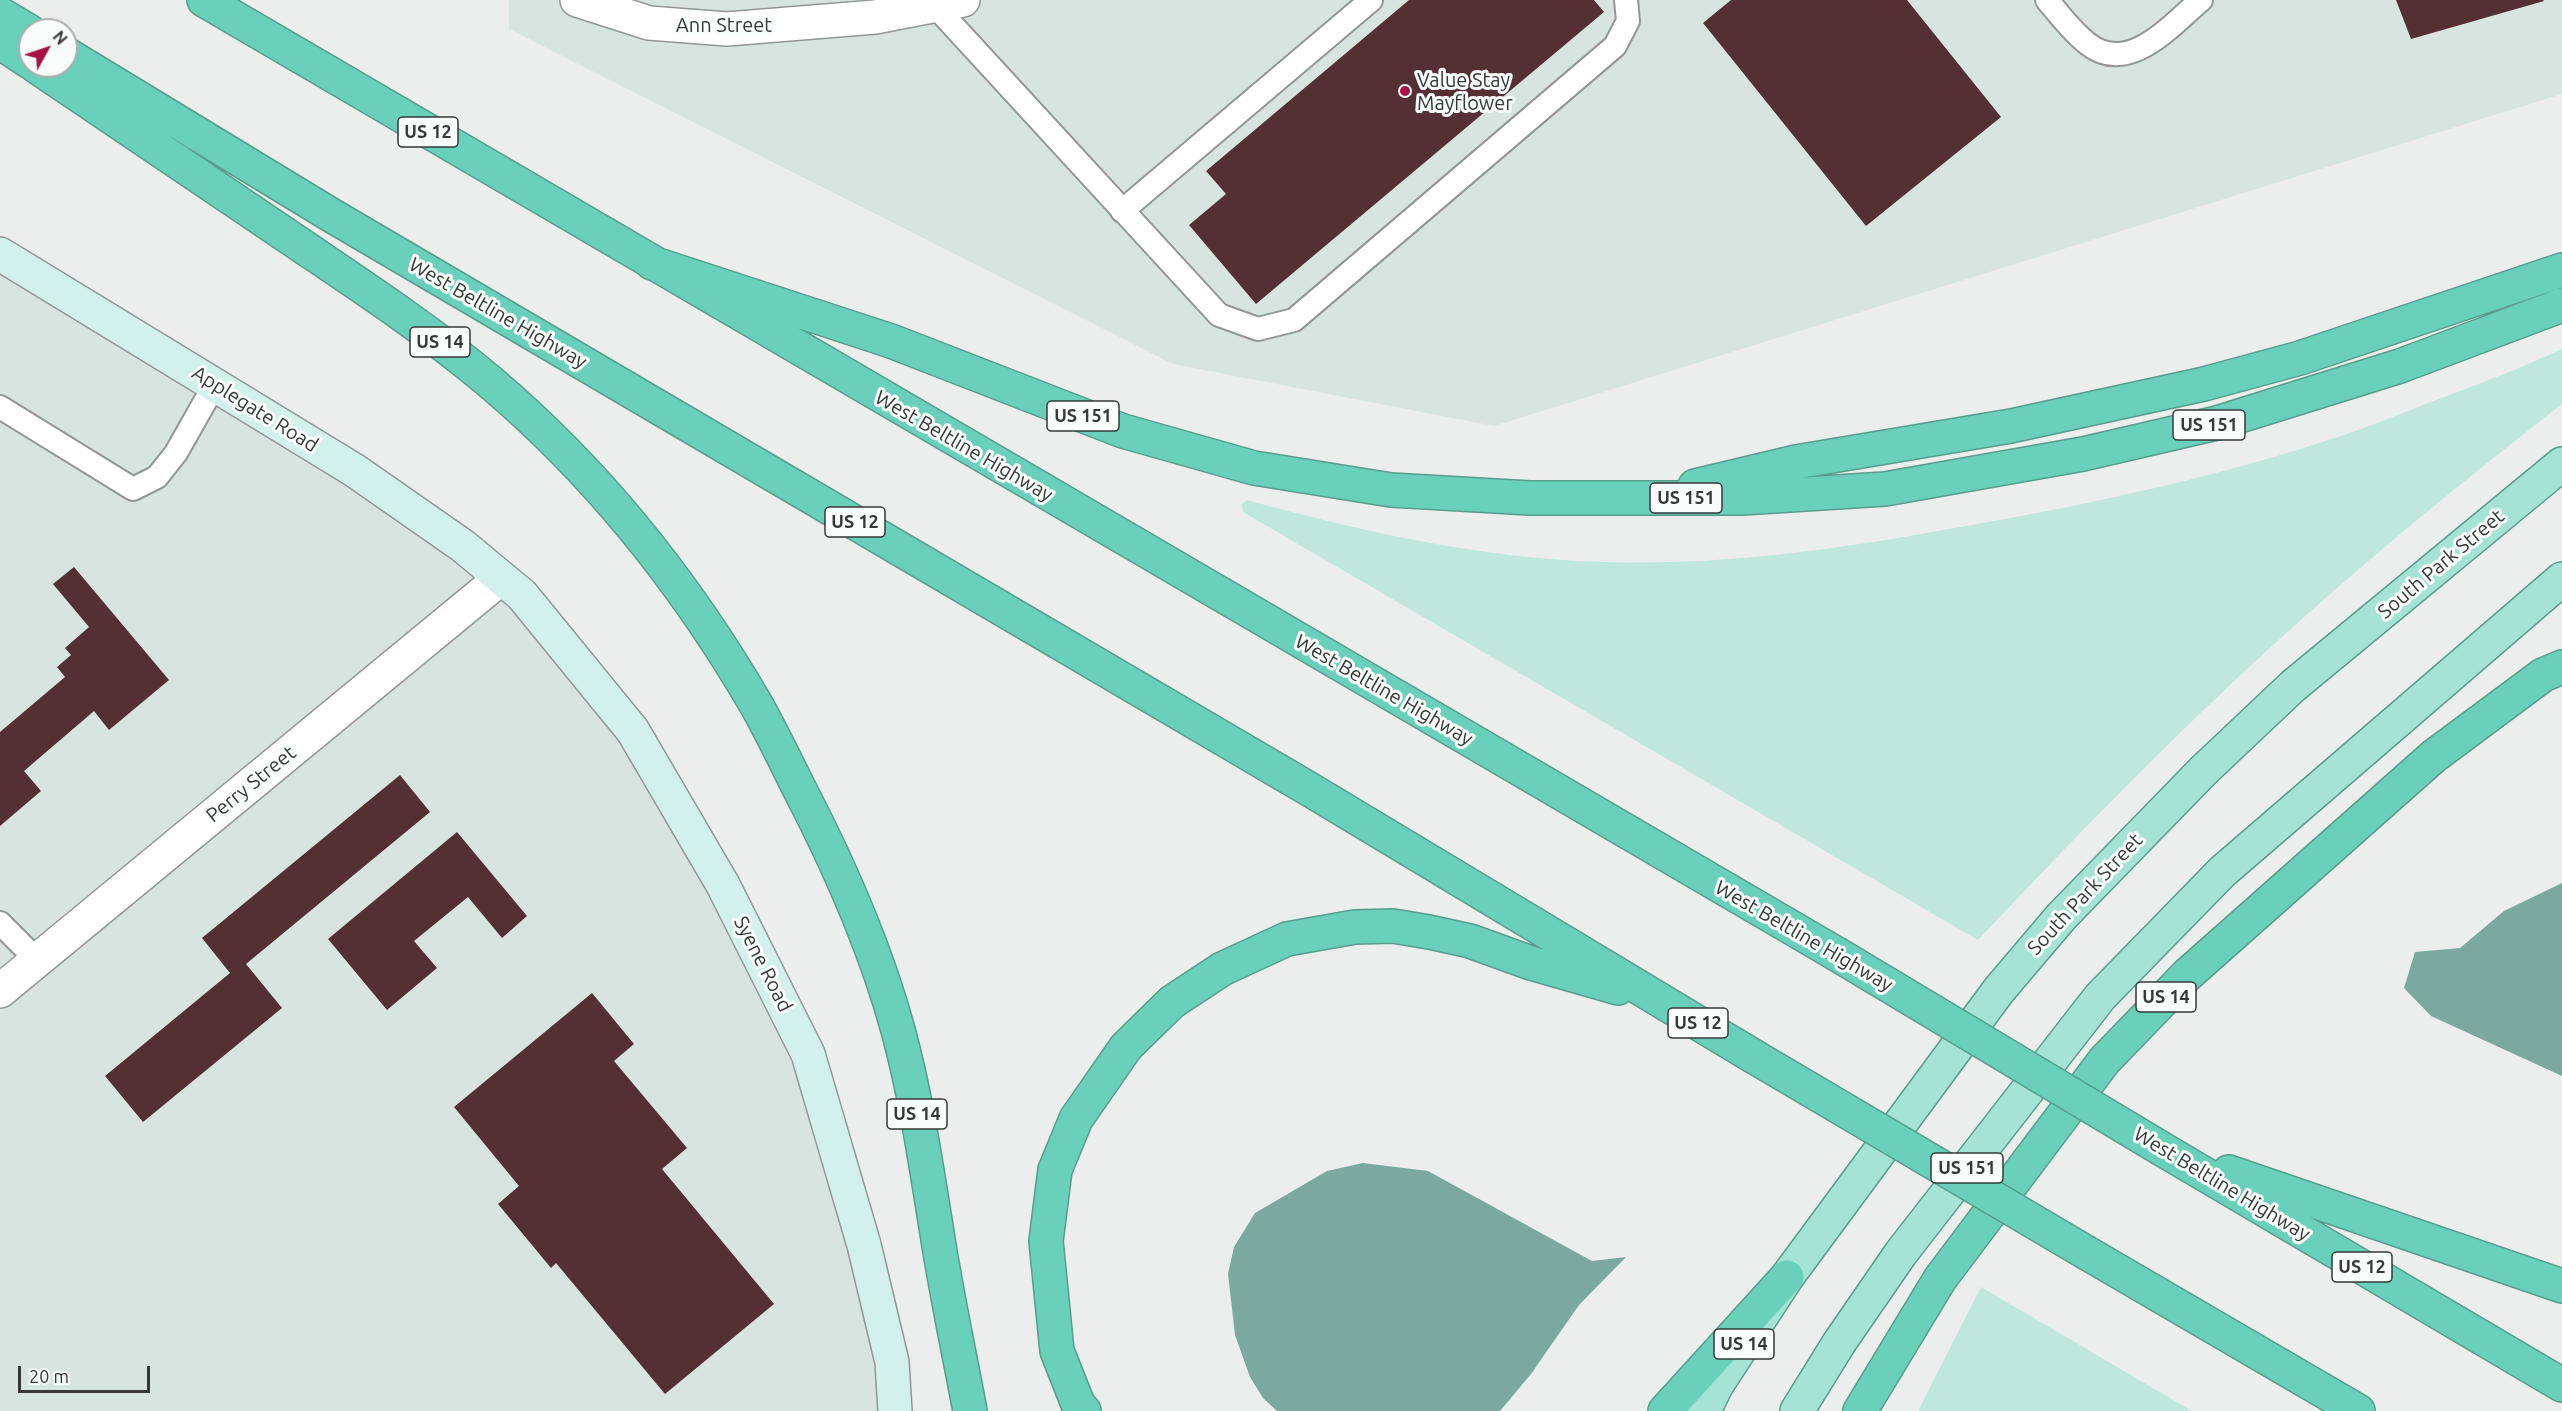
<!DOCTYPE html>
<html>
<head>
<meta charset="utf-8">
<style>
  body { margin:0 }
  #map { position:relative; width:2562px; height:1411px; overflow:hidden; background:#ebeeed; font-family:Ubuntu,sans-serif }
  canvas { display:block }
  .north { position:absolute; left:18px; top:18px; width:60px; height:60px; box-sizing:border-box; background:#f8fcfa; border:2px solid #abaeac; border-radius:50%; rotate:50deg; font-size:16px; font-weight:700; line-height:24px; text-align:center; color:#373938 }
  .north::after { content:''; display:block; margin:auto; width:21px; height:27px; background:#a81142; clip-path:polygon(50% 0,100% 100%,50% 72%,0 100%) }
  .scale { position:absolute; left:18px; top:1366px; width:132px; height:27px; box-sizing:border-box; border:3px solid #373938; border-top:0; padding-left:8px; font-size:18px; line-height:21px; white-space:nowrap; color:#373938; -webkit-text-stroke:4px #f8fcfa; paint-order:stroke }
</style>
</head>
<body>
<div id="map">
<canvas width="2562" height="1411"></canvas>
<div class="north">N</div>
<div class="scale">20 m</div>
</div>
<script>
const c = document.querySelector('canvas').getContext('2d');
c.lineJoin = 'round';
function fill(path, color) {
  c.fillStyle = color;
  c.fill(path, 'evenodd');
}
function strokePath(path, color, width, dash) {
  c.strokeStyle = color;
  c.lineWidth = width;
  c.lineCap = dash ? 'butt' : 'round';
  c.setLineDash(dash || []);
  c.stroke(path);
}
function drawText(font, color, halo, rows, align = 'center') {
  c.font = font + ' Ubuntu,sans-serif';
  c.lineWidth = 6;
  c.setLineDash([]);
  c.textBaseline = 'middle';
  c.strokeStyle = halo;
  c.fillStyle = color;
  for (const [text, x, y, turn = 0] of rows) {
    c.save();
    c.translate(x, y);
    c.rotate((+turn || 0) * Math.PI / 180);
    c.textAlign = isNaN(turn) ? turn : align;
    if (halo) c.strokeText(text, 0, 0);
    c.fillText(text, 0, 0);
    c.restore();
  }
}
const built = new Path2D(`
  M509 0H2562V94L1494 426 1173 364 509 29Z
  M0 254 463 546 633 731 808 1054 895 1411H0Z`);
const green = new Path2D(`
  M2562 349V404C2463 481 2366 560 2273 645 2170 739 2073 839 1978 940L1243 512 1242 504 1247 500C1364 532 1480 558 1601 562 1730 566 1845 548 1972 525 2096 503 2221 476 2341 436 2373 425 2405 412 2436 400 2479 384 2521 368 2562 349Z
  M1981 1287 2192 1411H1918Z`);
const water = new Path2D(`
  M2562 883V1076L2431 1016 2404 988 2415 952 2460 948 2504 911Z
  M1363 1163 1428 1171 1592 1261 1626 1257 1579 1305 1531 1374 1500 1411H1277L1263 1398 1250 1377 1235 1335 1228 1274 1234 1247 1255 1213 1327 1171Z`);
const building = new Path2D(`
  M1409 0H1594L1604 12 1256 304 1189 225 1226 194 1206 171Z
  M1731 0H1907L2001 117 1866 226 1703 23Z
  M2396 0H2543L2544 1 2411 39Z
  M74 567 169 680 109 730 94 711 24 771 41 791 0 826V732L65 677 57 667 71 655 65 648 89 627 53 584Z
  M400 775 430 812 246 964 282 1008 143 1122 105 1076 230 973 202 938Z
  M457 832 527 916 502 938 468 897 414 941 437 968 387 1010 328 939Z
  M592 993 634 1044 614 1061 687 1148 662 1169 774 1304 665 1394 556 1263 551 1268 498 1204 519 1186 454 1107Z`);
const lane = new Path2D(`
  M2047 0C2060 15 2072 32 2088 44 2129 76 2171 25 2201 0
  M935 6 1219 315 1258 329 1294 320 1615 46 1628 21 1626 0
  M1122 211 1371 0
  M0 407 133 489 157 477 176 453 215 384
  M0 923 37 960`);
const street = new Path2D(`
  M577 0 649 23 727 29 875 17 963 0
  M0 991 501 578`);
const secondary = new Path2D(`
  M0 254 354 470 463 546 522 595 633 731 723 885 808 1054 864 1245 892 1362 895 1411`);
const primary = new Path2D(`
  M1704 1411 1716 1386 1787 1277 1999 990 2061 917 2203 771 2293 686 2562 464
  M1797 1411 1839 1343 1901 1253 2100 997 2222 872 2562 579`);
const highway = new Path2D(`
  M204 0 1835 953
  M0 14 30 32
  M0 42 30 62
  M66 54 331 215 1309 789 1753 1056
  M36 66C119 122 203 179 286 235 355 282 426 328 489 381 598 473 686 584 757 706 772 733 786 762 800 790 840 867 875 946 898 1030 916 1096 926 1165 937 1233 946 1292 959 1352 970 1411
  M652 263 891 341 1123 431 1254 468 1391 490 1530 498H1742L1885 489 2083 454 2217 423 2400 366 2562 305
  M1695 486 1796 462 2011 426 2204 384 2300 358 2562 270
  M2162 1149 2562 1385
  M2229 1172 2562 1286
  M2087 1253 2358 1411
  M1084 1411 1078 1404 1057 1351 1046 1241 1055 1170 1076 1119 1126 1047 1172 1002 1222 969 1287 939 1355 927 1393 926 1429 932 1470 941 1531 963 1618 988
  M1665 1411 1787 1277
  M1860 1411 1940 1279 2104 1061 2187 975 2434 756 2543 675 2562 667`);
const highwayBridge = new Path2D(`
  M1835 953 2162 1149
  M1753 1056 2087 1253`);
const markers = [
  [1405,91,6,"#a81142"]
];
const shields = [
  [428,132,60],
  [440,342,60],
  [1083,416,72],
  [2209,425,72],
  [1686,498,72],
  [855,522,60],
  [2166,997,60],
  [1698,1023,60],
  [917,1114,60],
  [1967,1168,72],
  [2362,1267,60],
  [1744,1344,60]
];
const shieldNames = [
  ["US 12",428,132],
  ["US 14",440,342],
  ["US 151",1083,416],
  ["US 151",2209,425],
  ["US 151",1686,498],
  ["US 12",855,522],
  ["US 14",2166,997],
  ["US 12",1698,1023],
  ["US 14",917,1114],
  ["US 151",1967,1168],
  ["US 12",2362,1267],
  ["US 14",1744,1344]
];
const streetNames = [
  ["Ann Street",724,25],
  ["West Beltline Highway",498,313,30],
  ["Applegate Road",255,409,32],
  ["West Beltline Highway",964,446,30],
  ["South Park Street",2441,564,-40],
  ["West Beltline Highway",1384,690,30],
  ["Perry Street",251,784,-39],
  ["South Park Street",2085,894,-47],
  ["West Beltline Highway",1804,936,30],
  ["Syene Road",763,964,63],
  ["West Beltline Highway",2222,1184,31]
];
const poiNames = [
  ["Value Stay",1417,80],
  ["Mayflower",1417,103]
];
fill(built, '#d8e4e0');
fill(green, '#bfe7dc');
fill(water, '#7ba99d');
fill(building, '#543035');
strokePath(lane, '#939695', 26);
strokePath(street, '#939695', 36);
strokePath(secondary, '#939695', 36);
strokePath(primary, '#589c8c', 36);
strokePath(highway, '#589c8c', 36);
strokePath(lane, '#fff', 22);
strokePath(street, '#fff', 33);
strokePath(secondary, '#d2f1ea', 33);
strokePath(primary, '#a5e3d5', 33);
strokePath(highway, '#69d1b9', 33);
strokePath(highwayBridge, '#589c8c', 36, []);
strokePath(highwayBridge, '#69d1b9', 33);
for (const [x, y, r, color] of markers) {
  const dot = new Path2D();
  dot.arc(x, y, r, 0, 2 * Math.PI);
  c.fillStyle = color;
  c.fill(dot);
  strokePath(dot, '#f8fcfa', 2);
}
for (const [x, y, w] of shields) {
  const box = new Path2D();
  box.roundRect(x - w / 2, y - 15, w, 30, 4.5);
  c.fillStyle = '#f8fcfa';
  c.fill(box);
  strokePath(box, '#373938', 1.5);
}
drawText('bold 18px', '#373938', null, shieldNames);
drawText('20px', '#373938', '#f8fcfa', streetNames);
drawText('20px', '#373938', '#f8fcfa', poiNames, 'left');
</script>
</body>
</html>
